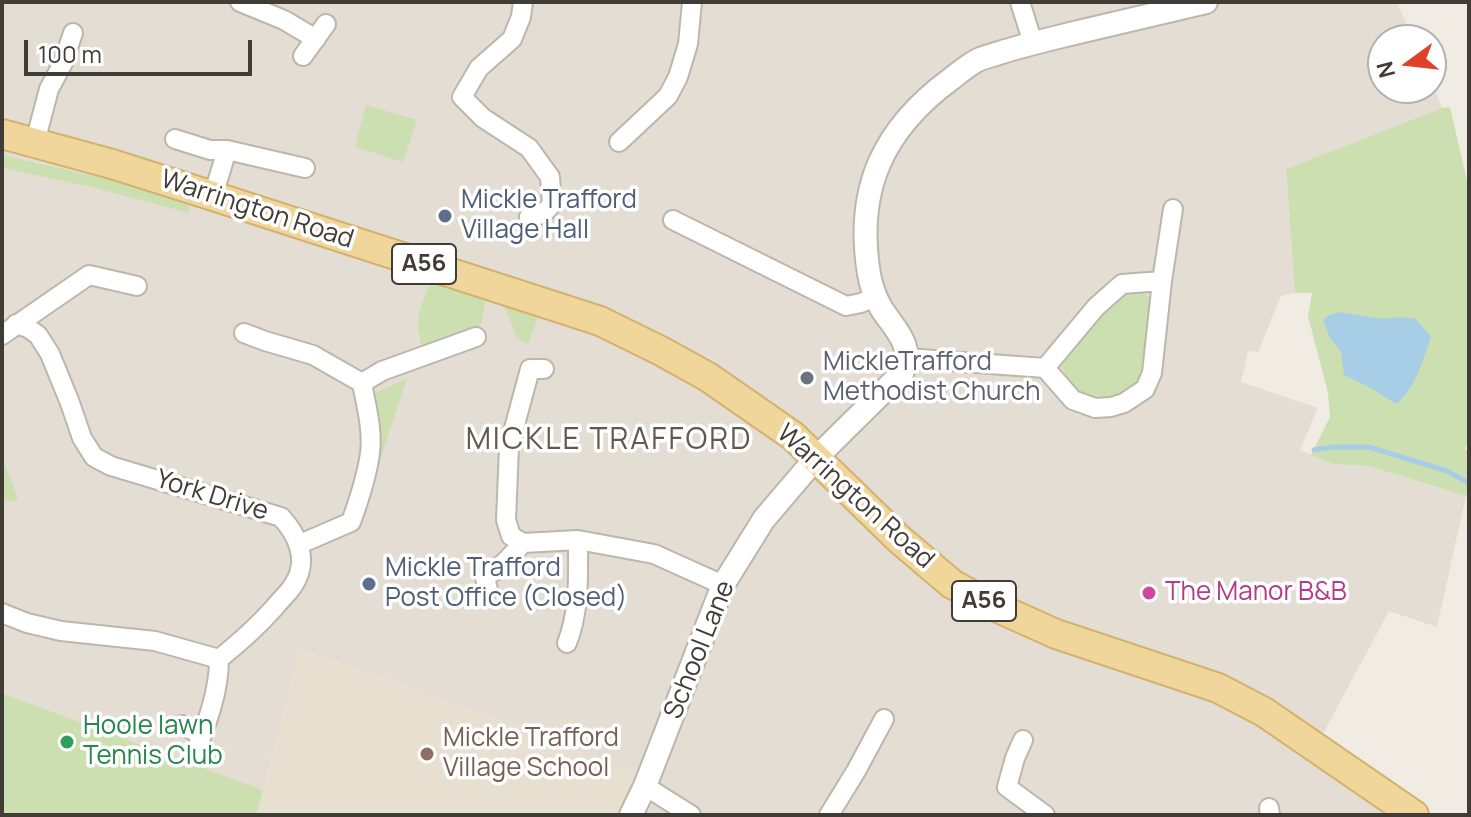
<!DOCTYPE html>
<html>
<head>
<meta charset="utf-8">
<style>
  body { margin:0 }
  #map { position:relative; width:1471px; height:817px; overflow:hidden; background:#f0ece4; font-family:Manrope,sans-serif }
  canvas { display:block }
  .frame { position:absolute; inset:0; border:4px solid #413c35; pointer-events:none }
  .north { position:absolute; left:1367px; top:24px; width:80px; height:80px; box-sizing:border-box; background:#fff; border:2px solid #b3b1ae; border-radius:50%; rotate:255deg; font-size:22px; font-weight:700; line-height:32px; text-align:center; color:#413c35 }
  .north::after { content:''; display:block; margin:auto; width:28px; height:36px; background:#df422c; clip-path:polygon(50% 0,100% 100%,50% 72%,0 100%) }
  .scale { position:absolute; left:24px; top:40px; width:228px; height:36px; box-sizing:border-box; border:4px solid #413c35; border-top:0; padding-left:10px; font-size:24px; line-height:28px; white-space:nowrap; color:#413c35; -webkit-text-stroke:6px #fff; paint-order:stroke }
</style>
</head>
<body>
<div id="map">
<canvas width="1471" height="817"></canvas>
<div class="frame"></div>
<div class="north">N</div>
<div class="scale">100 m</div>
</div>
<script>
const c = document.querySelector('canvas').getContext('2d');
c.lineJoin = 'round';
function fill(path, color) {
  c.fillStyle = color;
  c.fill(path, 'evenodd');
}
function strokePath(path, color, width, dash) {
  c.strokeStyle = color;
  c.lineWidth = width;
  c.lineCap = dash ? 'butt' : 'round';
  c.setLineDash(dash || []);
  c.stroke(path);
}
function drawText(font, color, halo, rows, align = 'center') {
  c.font = font + ' Manrope,sans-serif';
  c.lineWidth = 7;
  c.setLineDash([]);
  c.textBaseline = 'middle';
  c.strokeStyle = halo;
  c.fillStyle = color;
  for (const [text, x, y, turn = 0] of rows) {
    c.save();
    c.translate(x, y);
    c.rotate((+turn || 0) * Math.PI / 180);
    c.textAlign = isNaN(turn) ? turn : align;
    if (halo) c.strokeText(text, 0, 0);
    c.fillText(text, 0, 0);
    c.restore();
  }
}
const residential = new Path2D(`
  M2 2H1397L1413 40H1383V88H1431V81L1442 108 1286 169 1295 293 1281 296 1258 352 1248 351 1241 382 1318 408 1300 450 1333 464 1369 466 1466 496 1437 627 1389 611 1310 758 1392 815H646L659 779 637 777 528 730 300 650 263 790 2 693Z`);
const education = new Path2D(`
  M299 650 528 730 637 777 620 815H256Z`);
const green = new Path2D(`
  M366 105 417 120 403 162 355 147Z
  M1450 107 1469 189V440L1465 449 1469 453V495L1466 496 1369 466 1333 464 1311 455 1330 417 1328 393 1308 316 1312 293H1295L1286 169 1442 108Z
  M2 155 84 174 108 178 189 201V213L88 186 2 168Z
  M432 279 487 295 480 327 423 350C413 317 420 309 432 279Z
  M1140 288C1157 303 1153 312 1151 332 1150 348 1151 366 1141 380 1114 415 1075 404 1061 365L1065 355 1126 289Z
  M511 302 539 313 528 345 517 338 504 306Z
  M407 378 373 482 376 452 371 395Z
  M2 457 18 498 14 501H2Z
  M2 693 263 790 256 815H2Z`);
const water = new Path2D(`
  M1339 312 1383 319 1401 317 1416 319 1431 337C1423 360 1415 389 1396 404L1369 387 1344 375 1341 352 1330 338 1323 320 1329 315Z`);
const stream = new Path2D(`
  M1314 450 1333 447H1369L1447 471 1469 483`);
const minor = new Path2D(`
  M240 2 284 20 316 39
  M523 2 521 17 512 39 479 68 462 97 483 118 529 148 550 177 552 204 543 214 529 217
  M1020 2 1033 43
  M303 56 326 24
  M175 139 210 150H227
  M35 142 49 89 63 63 73 33
  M619 142 668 96 678 77 688 44 692 2
  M213 196 227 150 305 168
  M673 220 846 306 861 303 875 297
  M244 333 265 341 313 355 362 383C366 405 373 430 370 453 367 477 359 500 351 522L300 544
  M2 335 89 275 137 286
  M907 358 1045 368 1096 307 1122 284 1162 281 1173 209
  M1045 368 1073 400 1095 408 1111 407 1124 403 1145 389 1152 373 1162 281
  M362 383 382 371 476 337
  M523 543 511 536 506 520 509 447 530 369H544
  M488 590 485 578 504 563 523 543 578 540 654 554 723 585
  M2 613 27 623 61 631 155 641 219 659C239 643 257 627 274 608 280 600 289 593 294 584 309 561 298 535 281 517L111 466 94 457 82 438 70 403 50 354 38 335 28 328 16 324
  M567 643C580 610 578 575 578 540
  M182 725 202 735
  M1023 740 1015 758 1007 787 1045 815
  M195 753C207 723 219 692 219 659
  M645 786 691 815
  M1269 808 1270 815
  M829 815 856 771 884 719`);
const tertiary = new Path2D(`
  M631 815 645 786 723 585 764 519 816 458 902 373C915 345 895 330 881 308 875 297 871 286 869 274 855 189 883 129 951 79 959 73 967 66 976 61 983 57 991 56 999 53 1018 47 1038 42 1058 37 1107 25 1156 14 1206 2`);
const primary = new Path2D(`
  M2 134 112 164 213 196 600 321 661 351 708 377 793 436 899 539 952 584 987 603 1056 634 1218 688 1264 712 1414 815`);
const markers = [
  [445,216,8,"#5c6f8a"],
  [807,378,8,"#6b7280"],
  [369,584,8,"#5c6f8a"],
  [1149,593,8,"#d1479c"],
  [67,742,8,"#2e9e5b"],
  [427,754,8,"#8d6e63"]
];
const shields = [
  [424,264,64],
  [984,601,64]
];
const shieldNames = [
  ["A56",424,264],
  ["A56",984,601]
];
const serviceNames = [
  ["Mickle Trafford",461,201],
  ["Village Hall",461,231],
  ["Mickle Trafford",385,569],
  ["Post Office (Closed)",385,599]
];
const streetNames = [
  ["Warrington Road",257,210,18],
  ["York Drive",212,496,17],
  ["Warrington Road",855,497,42],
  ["School Lane",700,650,-68]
];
const worshipNames = [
  ["MickleTrafford",823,363],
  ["Methodist Church",823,393]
];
const hotelNames = [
  ["The Manor B&B",1165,593]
];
const leisureNames = [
  ["Hoole lawn",83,727],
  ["Tennis Club",83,757]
];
const educationNames = [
  ["Mickle Trafford",443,739],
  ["Village School",443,769]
];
const quarterNames = [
  ["MICKLE TRAFFORD",609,441]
];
fill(residential, '#e3ddd3');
fill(education, '#e7e0d0');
fill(green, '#ccdfb1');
fill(water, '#a7cee6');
strokePath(stream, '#a7cee6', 5);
strokePath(minor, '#bdb6ab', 22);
strokePath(tertiary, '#bdb6ab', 26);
strokePath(primary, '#d3b26e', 32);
strokePath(minor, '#fff', 18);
strokePath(tertiary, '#fff', 22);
strokePath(primary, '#f1d69c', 28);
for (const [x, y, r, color] of markers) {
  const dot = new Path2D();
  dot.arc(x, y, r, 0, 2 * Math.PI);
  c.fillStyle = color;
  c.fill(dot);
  strokePath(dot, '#fff', 3);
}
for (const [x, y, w] of shields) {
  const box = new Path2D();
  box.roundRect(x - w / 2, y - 20, w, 40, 6);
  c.fillStyle = '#fff';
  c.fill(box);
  strokePath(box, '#413c35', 2);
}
drawText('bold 24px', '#413c35', null, shieldNames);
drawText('26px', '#4e5e75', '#fff', serviceNames, 'left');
drawText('26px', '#413c35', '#fff', streetNames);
drawText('26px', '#5b616d', '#fff', worshipNames, 'left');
drawText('26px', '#b23c85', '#fff', hotelNames, 'left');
drawText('26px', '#27864d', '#fff', leisureNames, 'left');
drawText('26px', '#785e54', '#fff', educationNames, 'left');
c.letterSpacing = '2px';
drawText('30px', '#62594d', '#fff', quarterNames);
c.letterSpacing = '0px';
</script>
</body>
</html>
